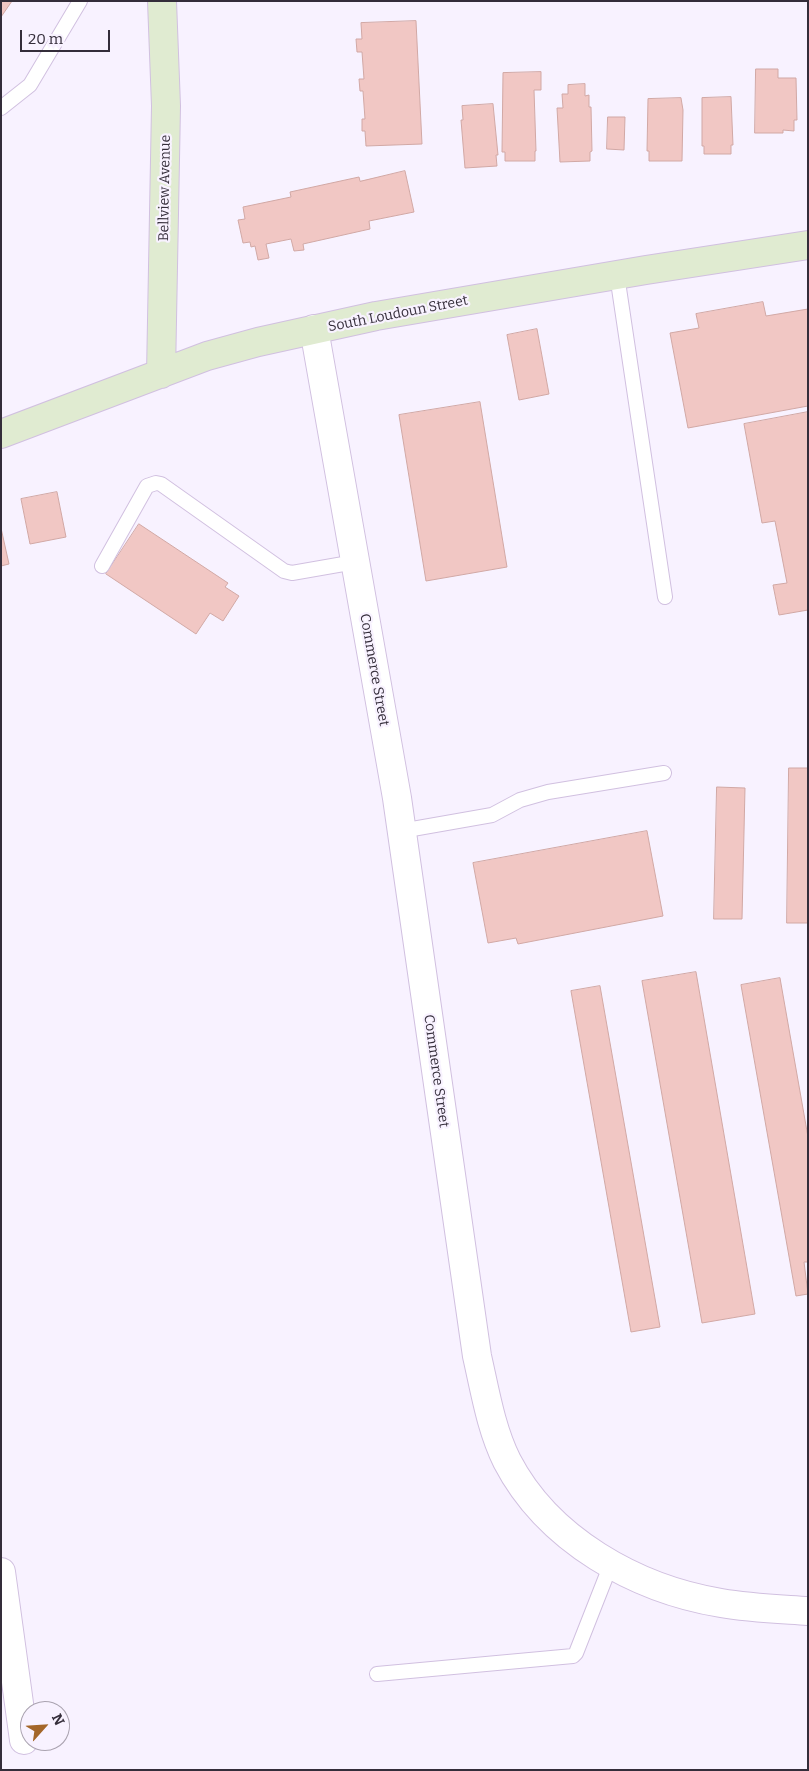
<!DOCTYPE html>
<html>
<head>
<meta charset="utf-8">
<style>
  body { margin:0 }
  #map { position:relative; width:809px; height:1771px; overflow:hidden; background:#f8f2ff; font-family:Bitter,serif }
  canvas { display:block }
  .frame { position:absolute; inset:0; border:2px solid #342d3a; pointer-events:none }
  .north { position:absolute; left:20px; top:1701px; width:50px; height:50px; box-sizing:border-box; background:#f8f2ff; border:1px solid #aaa3b0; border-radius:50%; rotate:64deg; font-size:14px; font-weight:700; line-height:20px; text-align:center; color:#342d3a }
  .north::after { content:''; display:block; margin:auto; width:18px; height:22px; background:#a4672a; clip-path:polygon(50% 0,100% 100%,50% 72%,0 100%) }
  .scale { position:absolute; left:20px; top:30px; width:90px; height:22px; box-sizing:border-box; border:2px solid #342d3a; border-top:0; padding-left:6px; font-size:15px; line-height:18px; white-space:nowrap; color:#342d3a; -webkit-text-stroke:4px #f8f2ff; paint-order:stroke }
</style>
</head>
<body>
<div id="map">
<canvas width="809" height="1771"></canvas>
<div class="frame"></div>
<div class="north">N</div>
<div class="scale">20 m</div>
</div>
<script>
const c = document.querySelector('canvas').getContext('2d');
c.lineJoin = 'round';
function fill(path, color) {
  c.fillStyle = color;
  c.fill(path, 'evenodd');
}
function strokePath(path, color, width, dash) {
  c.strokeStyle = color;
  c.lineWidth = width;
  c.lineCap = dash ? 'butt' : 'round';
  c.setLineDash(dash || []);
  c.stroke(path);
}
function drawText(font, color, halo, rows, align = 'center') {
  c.font = font + ' Bitter,serif';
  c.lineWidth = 4.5;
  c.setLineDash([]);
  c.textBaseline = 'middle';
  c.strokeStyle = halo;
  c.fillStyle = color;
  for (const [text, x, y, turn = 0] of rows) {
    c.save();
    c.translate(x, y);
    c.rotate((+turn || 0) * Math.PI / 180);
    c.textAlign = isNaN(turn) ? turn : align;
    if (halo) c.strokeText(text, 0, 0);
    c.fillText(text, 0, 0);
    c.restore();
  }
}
const building = new Path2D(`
  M1 1H12L1 17Z
  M416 21 422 144 366 146 365 131H362V119H365L363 91H360L359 79H364L362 52H357L356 39H362L361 23Z
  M756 69H778V78H796L797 120H794V131L783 130V133H755Z
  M541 72V90H534L536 151H535V161H505V152H502L503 73Z
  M585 84V96L589 95V107H591L592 151 590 152V161L560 162 557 108H563L562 94H568V85Z
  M731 97 733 145H731V154H704V146H702V98Z
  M681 98 683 110 682 161H649V151H647L648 99Z
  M493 104 498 155H496L497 166 465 168 461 120H463L462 106Z
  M608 117H625L624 150 607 149Z
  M405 171 414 212 369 221 370 229 303 244 304 250 294 251 291 239 266 244 269 258 258 260 255 246 251 247 250 242 243 243 238 220 245 219 243 207 291 197 290 192 359 177 360 181Z
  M763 302 766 316 808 309V406L688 428 670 333 699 328 696 314Z
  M537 329 549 394 519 400 507 335Z
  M480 402 507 567 426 581 399 415Z
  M808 412V610L779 615 773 585 787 583 775 521 762 523 744 424Z
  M57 492 66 537 30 544 21 499Z
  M139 524 228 583 225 587 239 596 223 621 210 613 196 634 106 574Z
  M1 528 9 564 1 566Z
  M789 768H808V923H787Z
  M717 787 745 788 742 919H714Z
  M647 831 663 916 518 944 516 938 488 943 473 863Z
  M696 972 755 1314 702 1323 642 981Z
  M780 978 808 1137V1262H804L808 1294 796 1296 741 985Z
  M600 986 660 1327 631 1332 571 991Z`);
const lane = new Path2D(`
  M1 108 30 85 80 1
  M617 275 665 597
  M102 566 147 486 156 483 161 484 284 571 292 573 355 562
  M401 831 492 815 520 800 548 792 664 773
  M377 1674 573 1656 576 1653 611 1564`);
const street = new Path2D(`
  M314 329 397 798 477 1356C485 1391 491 1429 507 1461 548 1540 636 1589 721 1603 749 1608 779 1609 808 1611
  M1 1572 24 1740`);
const secondary = new Path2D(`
  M161 374 166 106 162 1
  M1 434 207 356 258 342 376 316 646 270 808 245`);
const streetNames = [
  ["Bellview Avenue",165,188,-89],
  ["South Loudoun Street",398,314,-11],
  ["Commerce Street",374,670,80],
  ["Commerce Street",436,1071,82]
];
fill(building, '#f1c7c4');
strokePath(building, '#d1a8a5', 1);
strokePath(lane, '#d1c0e0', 16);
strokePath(street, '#d1c0e0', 30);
strokePath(secondary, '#d1c0e0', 30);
strokePath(lane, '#fff', 14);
strokePath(street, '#fff', 28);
strokePath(secondary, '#e0ebd1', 28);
drawText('14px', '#342d3a', '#f8f2ff', streetNames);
</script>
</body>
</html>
